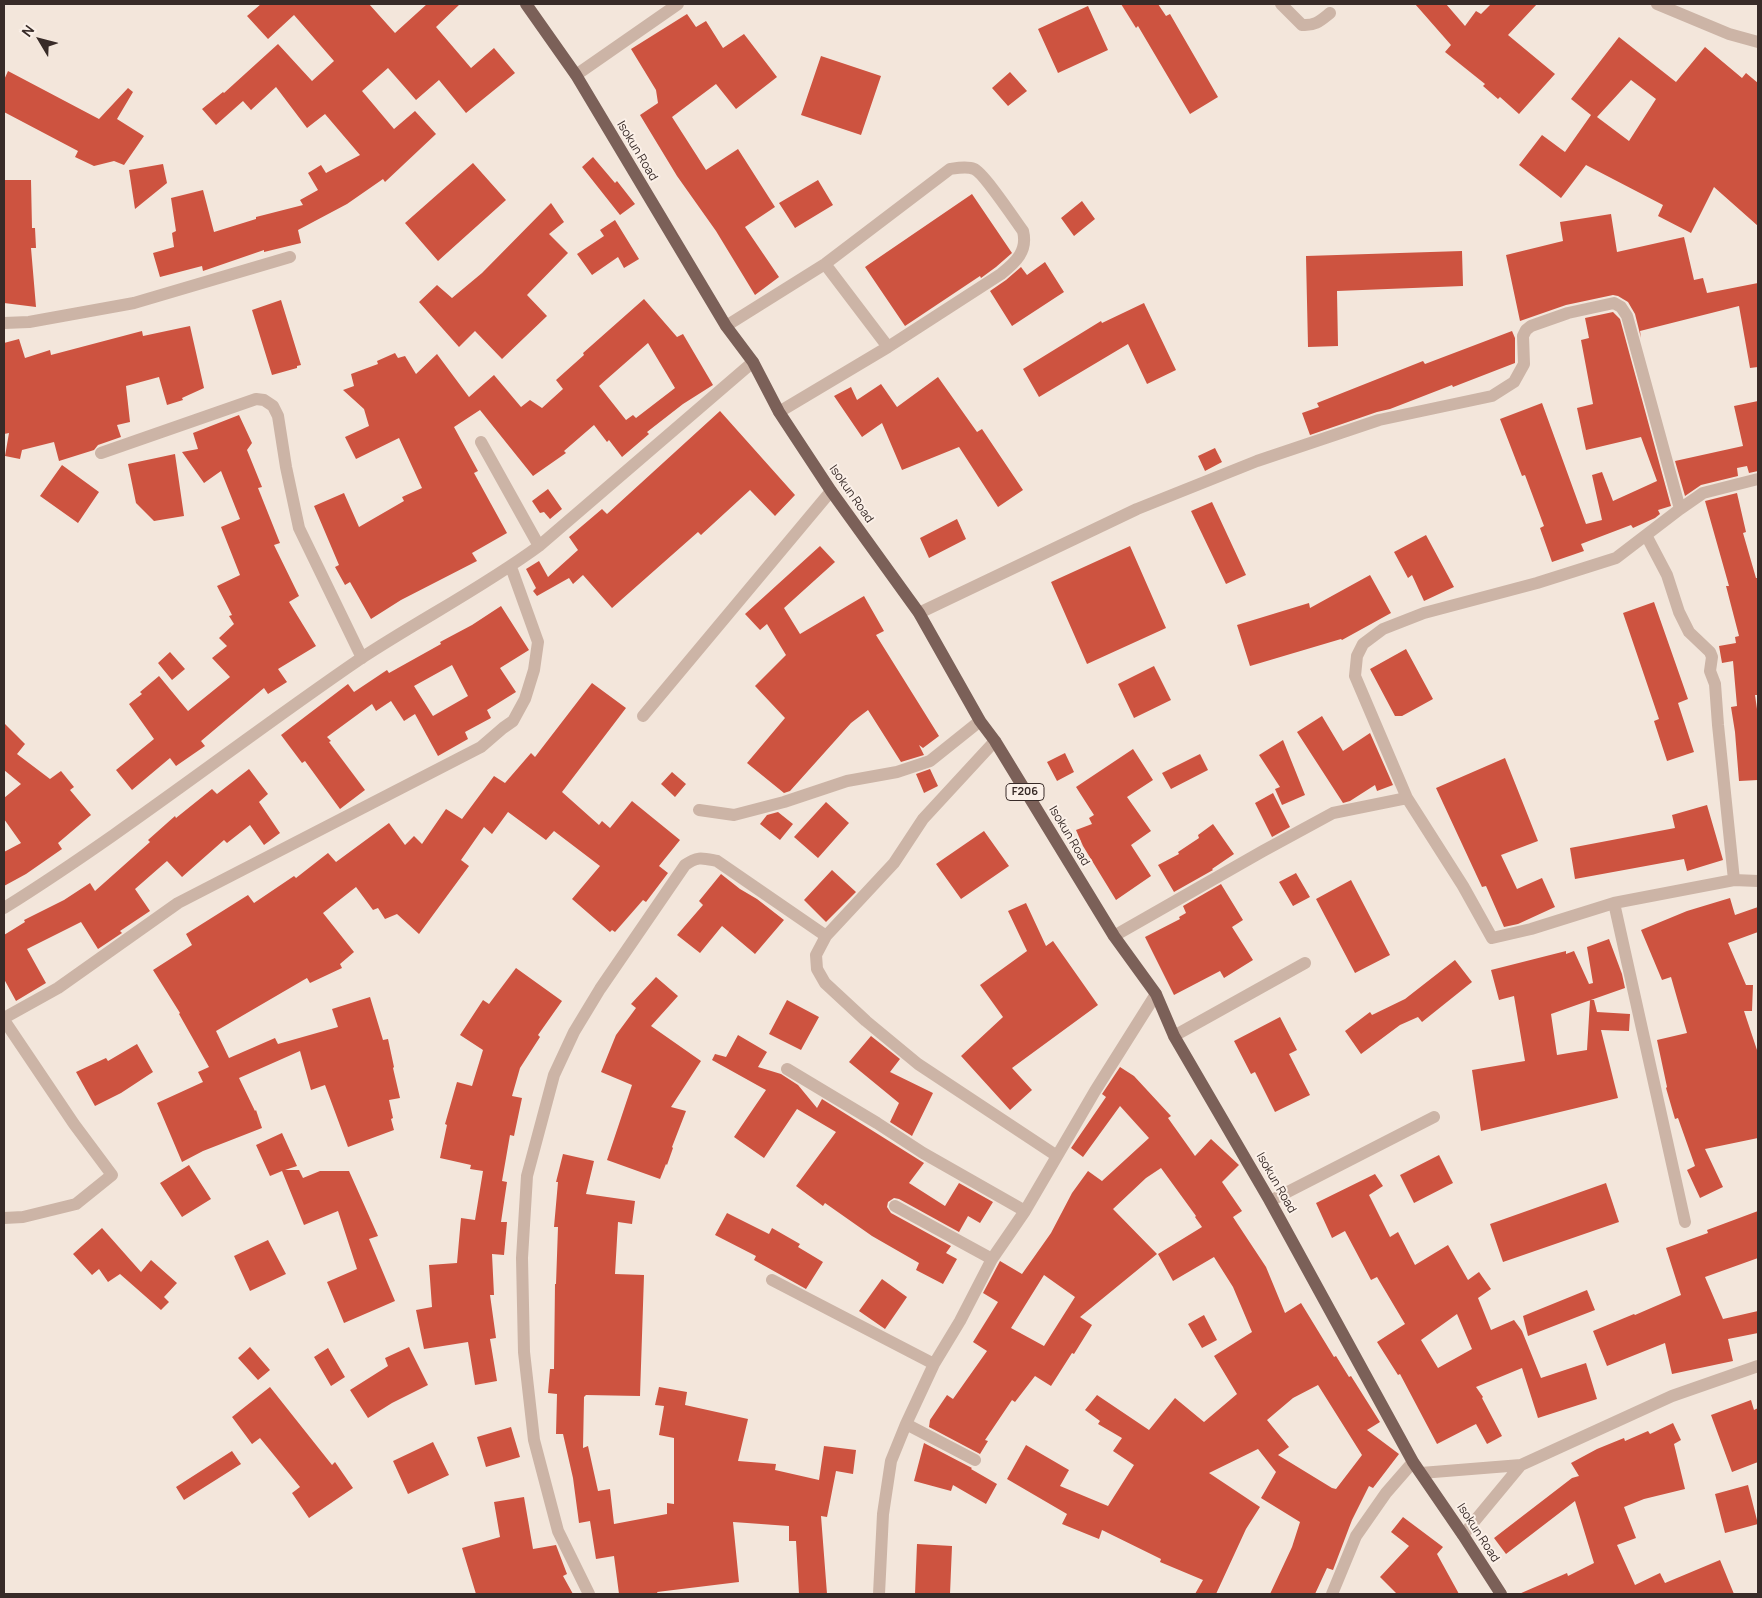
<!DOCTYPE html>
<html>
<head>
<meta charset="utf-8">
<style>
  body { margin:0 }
  #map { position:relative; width:1762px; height:1598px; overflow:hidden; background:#f3e6db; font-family:Manrope,sans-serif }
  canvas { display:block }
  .frame { position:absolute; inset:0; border:5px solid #382b28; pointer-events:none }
  .north { position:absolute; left:15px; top:15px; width:50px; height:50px; -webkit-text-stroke:4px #fbf0e8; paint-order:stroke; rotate:307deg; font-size:14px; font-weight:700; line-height:20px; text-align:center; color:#382b28 }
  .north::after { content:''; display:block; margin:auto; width:18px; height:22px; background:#382b28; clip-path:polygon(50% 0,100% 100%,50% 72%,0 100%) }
</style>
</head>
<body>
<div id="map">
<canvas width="1762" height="1598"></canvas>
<div class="frame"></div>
<div class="north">N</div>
</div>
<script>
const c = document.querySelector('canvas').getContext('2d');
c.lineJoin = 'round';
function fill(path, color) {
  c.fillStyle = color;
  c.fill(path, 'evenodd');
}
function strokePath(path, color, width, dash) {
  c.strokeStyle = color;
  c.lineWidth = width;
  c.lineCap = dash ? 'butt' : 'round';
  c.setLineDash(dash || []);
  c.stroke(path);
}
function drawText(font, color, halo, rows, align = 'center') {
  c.font = font + ' Manrope,sans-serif';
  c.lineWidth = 4;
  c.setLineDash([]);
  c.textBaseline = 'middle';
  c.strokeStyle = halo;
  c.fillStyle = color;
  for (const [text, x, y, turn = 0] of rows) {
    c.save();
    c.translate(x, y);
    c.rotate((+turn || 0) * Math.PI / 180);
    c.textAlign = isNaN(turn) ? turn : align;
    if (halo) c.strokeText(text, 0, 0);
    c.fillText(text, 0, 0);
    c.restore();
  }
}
const building = new Path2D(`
  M261 4H369L395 33 427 4H460L436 27 471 68 494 48 515 73 466 113 439 80 416 100 388 68 362 91 394 129 415 111 436 134 385 182 383 179 347 204 298 230 301 243 264 252V250L203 271 202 266 160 277 153 253 174 247 172 233 176 231 171 198 203 190 214 232 256 219V217L303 205 300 200 318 190 308 173 321 165 326 173 360 155 325 114 307 128 276 87 251 110 243 101 216 125 202 109 223 92 224 93 278 44 312 81 334 61 294 15 268 39 247 16Z
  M1121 4H1158L1166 16 1170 14 1218 97 1190 114 1138 26 1136 28Z
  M1415 4H1446L1465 26 1476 11 1481 14 1491 4H1537L1508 35 1555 74 1519 114 1500 97 1498 99 1483 86 1485 84 1445 52 1451 45Z
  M1088 6 1108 50 1058 73 1038 29Z
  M687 14 696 27 706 21 723 48 744 34 777 77 736 109 716 84 672 117 706 170 738 149 775 207 745 227 779 277 755 295 716 231 677 176 640 115 658 103 656 90 631 49Z
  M1619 37 1676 82 1705 47 1742 78 1746 73 1758 83V226L1714 187 1691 233 1658 216 1663 205 1586 165 1561 198 1519 165 1542 135 1565 152 1591 115 1571 99ZM1631 80 1656 99 1629 141 1597 117Z
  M821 56 881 76 861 135 801 115Z
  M8 71 99 119 128 88 133 92 117 119 144 136 124 165 114 161 94 166 75 157 78 151 4 112V80Z
  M1010 72 1027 91 1008 106 992 88Z
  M593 157 615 183 617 181 635 204 620 215 582 167Z
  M473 163 506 200 438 261 405 223Z
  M163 164 167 183 135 209 129 170Z
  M4 180H31L32 228H35L36 248H31L36 307 4 303Z
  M818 180 833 205 795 228 779 203Z
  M972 194 1012 253 996 267 981 278 980 276 905 326 865 267Z
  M1082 201 1095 219 1074 236 1061 218Z
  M551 203 564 222 549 234 568 253 527 295 547 316 502 359 475 331 459 347 419 302 437 285 452 298 482 273Z
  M1611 214 1617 252 1684 237 1694 280 1703 278 1707 293 1758 283V367L1750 368 1739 306 1640 331 1641 338 1635 314 1628 302 1618 296 1613 295 1566 305 1520 321 1506 255 1563 241 1560 222Z
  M615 220 639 259 624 268 618 257 592 275 577 254 604 236 600 230Z
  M1462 251 1463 286 1337 291 1338 346 1308 347 1306 256Z
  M1045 262 1064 292 1012 326 990 291 1006 280 1021 267 1027 275Z
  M644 299 677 337 683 334 713 385 683 404 647 432 649 434 622 457 609 440 607 442 594 425 564 451 566 453 533 476 480 410 454 427 478 471 474 473 507 533 472 553 477 561 401 600 371 619 350 582 345 585 335 567 339 565 314 506 344 493 359 527 404 501 402 497 422 488 399 438 356 459 345 437 369 426 364 409 343 390 354 386 351 374 378 364 377 361 395 353 398 358 405 356 416 374 437 354 469 397 494 375 521 407 530 400 542 408 563 389 556 380 584 355 583 353ZM648 343 675 388 636 418 633 415 626 420 599 386Z
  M281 300 301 365 297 366V368L272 375 252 310Z
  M1144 303 1176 370 1147 384 1128 344 1039 397 1023 369 1101 321 1102 323Z
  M1613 312 1620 319 1671 506 1658 510 1660 514 1655 518 1633 528 1631 525 1581 544 1584 551 1552 562 1540 528 1544 526 1525 475 1522 476 1500 419 1542 403 1586 524 1602 520 1592 475 1602 472 1613 501 1657 481 1641 437 1586 450 1577 408 1593 404 1581 340 1589 338 1585 318Z
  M190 326 204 388 182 398 183 400 167 405 159 377 126 386 130 422 117 425 121 437 98 445 94 450 59 461 54 442 22 450 20 459 5 456 9 433 4 434V343L19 339 25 358 50 350 51 355 142 331 143 336Z
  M1512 331 1515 338V363L1453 387 1452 385 1390 409 1377 412 1310 435 1302 413 1319 407 1317 403 1423 361 1425 364Z
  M938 377 977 432 982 429 1023 490 998 507 959 447 902 470 882 423 862 437 834 396 851 387 857 400 881 384 897 407Z
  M1758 401V471L1749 473 1747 466 1737 468 1738 476 1701 485 1685 496 1675 461 1743 446 1734 406Z
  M720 411 795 495 775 516 750 490 701 535 698 532 612 608 583 575 573 584 569 578 537 596 533 591 536 588 526 569 539 561 548 577 578 550 569 537 602 509 607 514Z
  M239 415 252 443 247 450 262 487 258 488 280 543 274 545 299 596 289 602 316 646 278 669 287 682 268 694 264 688 201 741 205 746 176 766 170 758 132 790 116 770 154 739 129 704 142 694 140 692 159 676 188 711 230 677 212 658 227 646 219 638 234 624 229 616 232 615 217 586 240 575 221 527 240 519 221 471 204 483 182 452 198 449 193 433Z
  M1215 448 1222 462 1205 471 1198 456Z
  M175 454 184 516 154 521 136 503 128 464Z
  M62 465 99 492 78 523 40 496Z
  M548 489 562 509 550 519 544 512 540 513 532 501Z
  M1737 493 1746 532 1743 533 1756 578H1758V695H1755L1758 716V780L1739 781 1735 732 1731 707 1737 706 1733 661 1722 663 1719 646 1736 643 1735 637 1739 636 1726 586H1729L1705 501Z
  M1212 502 1246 575 1226 584 1191 511Z
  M957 519 966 539 929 558 920 538Z
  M1426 535 1454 587 1424 601 1412 575 1408 578 1394 552Z
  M820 546 835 562 784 608 800 634 864 596 884 631 876 635 939 736 923 748 919 745 924 755 901 762 868 710 851 723 790 791 784 793 747 763 785 718 755 686 786 655 767 624 760 630 745 614Z
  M1130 546 1166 628 1087 664 1051 582Z
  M1370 575 1391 613 1342 640 1341 639 1250 666 1237 625 1309 603 1310 608Z
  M1654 602 1688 699 1678 703 1694 752 1667 761 1654 721 1659 719 1623 613Z
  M501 606 529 650 500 668 516 692 487 710 491 718 465 732 468 739 438 756 415 714 404 721 391 701 376 711 372 704 327 737 331 741 329 742 365 790 340 809 305 761 302 763 281 735 348 684 354 692 387 670 389 673 441 644 440 642 472 625ZM452 665 468 696 433 716 414 686Z
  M1406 649 1433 699 1402 716H1395L1370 669Z
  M170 652 185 669 172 680 158 663Z
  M1154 666 1171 700 1134 718 1118 684Z
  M592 683 626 708 562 792 599 825 602 821 610 828 632 801 680 840 659 866 668 873 646 902 643 900 615 932 612 930 610 932 572 899 600 866 554 831 546 840 508 812 492 834 484 827 461 860 469 866 419 934 397 914 385 919 378 908 373 910 356 887 323 913 354 952 340 964 342 968 310 983 307 978 216 1031 229 1058 275 1038 278 1044 338 1027 332 1009 370 997 383 1040 388 1039 394 1067 393 1068 400 1098 389 1100 393 1118 391 1119 394 1130 348 1147 325 1085 311 1090 300 1051 239 1078 255 1111 256 1110 262 1128 203 1151 182 1162 157 1103 203 1082 198 1072 209 1067 179 1014 180 1013 153 970 192 945 186 934 248 895 254 903 294 876 296 878 328 853 336 862 389 823 405 845 414 836 422 844 446 809 462 819 494 776 505 783 531 753 535 757Z
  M1322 716 1343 751 1370 733 1393 785 1377 791 1375 785 1350 801 1343 803 1297 732Z
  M4 723 25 744 17 754 50 779 61 771 74 787 70 790 91 815 58 843 62 849 26 874 4 886V852L21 843 4 819V798L21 784 4 770Z
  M1283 740 1305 795 1282 805 1275 789 1280 787 1259 755Z
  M1133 749 1153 780 1127 797 1151 831 1131 845 1151 876 1116 900 1083 846 1076 830 1092 824 1089 818 1094 815 1076 787Z
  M1065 753 1074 772 1057 781 1047 762Z
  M1200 754 1208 770 1171 789 1162 773Z
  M1505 758 1538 841 1501 855 1517 889 1542 878 1555 907 1518 924 1504 927 1486 886 1482 887 1436 788Z
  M249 769 268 794 259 802 280 833 264 845 250 825 227 843 224 840 182 877 167 861 135 889 150 911 120 931 122 933 98 949 81 922 27 949 46 983 16 1001 4 979V935L25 922 24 920 64 900 90 883 95 891 150 842 148 840 175 816 176 818 212 789 217 794Z
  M930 769 938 786 924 793 916 774Z
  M672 772 686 784 675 797 661 784Z
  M1273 793 1290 827 1272 837 1255 803Z
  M826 802 849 823 818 858 794 837Z
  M1707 805 1723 860 1687 871 1684 859 1575 879 1570 848 1675 828 1672 815Z
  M778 812 793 824 780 840 760 824 767 815Z
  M1213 824 1234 854 1212 869 1213 870 1174 892 1158 865 1179 854 1178 852 1199 838 1198 835Z
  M984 831 1009 866 961 899 936 864Z
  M832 870 856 892 826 922 804 900Z
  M1296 873 1310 897 1293 906 1279 882Z
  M721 874 740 889 757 899 784 920 755 954 722 926 700 953 677 935 703 905 699 901Z
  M1351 880 1390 955 1355 973 1316 899Z
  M1221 884 1243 920 1232 927 1253 960 1224 978 1220 971 1174 995 1145 937 1180 919 1179 917 1186 913 1183 906Z
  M1730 898 1735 915 1758 907V932L1728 943 1746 985H1753L1752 1011H1744L1758 1053V1138L1705 1149 1723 1187 1700 1198 1687 1170 1695 1166 1678 1118 1675 1119 1666 1088 1667 1087 1657 1040 1687 1033 1671 977 1662 980 1641 930 1687 911Z
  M1026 903 1046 946 1053 941 1098 1005 1012 1068 1032 1090 1010 1110 961 1056 1003 1017 980 985 1027 951 1008 911Z
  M1609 939 1622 974 1625 988 1551 1014 1557 1055 1587 1050 1590 1000H1594L1597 1012 1630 1014 1629 1031 1601 1030 1618 1098 1481 1131 1472 1070 1525 1061 1514 996 1499 1000 1491 970 1566 951V954L1574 951 1589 984 1593 983 1587 947Z
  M1455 960 1472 982 1422 1022 1418 1017 1400 1025 1361 1054 1345 1031 1370 1012 1372 1015 1405 999Z
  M516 968 562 1001 538 1035 540 1037 520 1068 512 1096 522 1098 514 1136 510 1135 502 1181 507 1182 501 1222H507L504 1255 492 1254 494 1295H490L496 1338 490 1339 497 1381 475 1385 468 1342 424 1349 416 1310 432 1307 429 1265 457 1263 461 1218 475 1220 483 1171 470 1169 471 1165 440 1158 447 1125 445 1124 457 1082 472 1086 483 1050 460 1035 483 1000 489 1004Z
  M656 977 678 996 651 1026 701 1061 671 1107 686 1111 672 1147 673 1148 667 1165 666 1164 660 1179 607 1160 632 1085 601 1072 616 1035 636 1008 631 1004Z
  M787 1000 819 1017 801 1050 769 1034Z
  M1280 1017 1297 1050 1289 1054 1310 1095 1275 1112 1255 1072 1251 1074 1234 1041Z
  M738 1035 767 1052 758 1067 781 1074 798 1085 817 1108 822 1099 924 1163 909 1183 945 1206 959 1183 993 1202 980 1223 968 1216 959 1232 899 1199 894 1198 888 1202 887 1207 891 1213 951 1246 946 1253 957 1259 943 1284 916 1270 919 1263 872 1236 825 1203 823 1206 796 1186 836 1132 797 1109 764 1158 734 1137 766 1090 712 1060 715 1054 726 1057Z
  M871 1036 900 1059 890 1072 933 1093 912 1136 890 1122 899 1103 849 1062Z
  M137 1044 153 1072 121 1093 95 1106 76 1072 106 1058 108 1061Z
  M1120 1067 1134 1076 1171 1116 1168 1118 1195 1156 1211 1139 1239 1165 1222 1182 1242 1211 1233 1217 1266 1267 1285 1313 1301 1303 1334 1357 1336 1356 1349 1377 1351 1376 1380 1422 1367 1430 1399 1454 1373 1488 1369 1486 1352 1520 1333 1570 1327 1568 1315 1594H1270L1292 1547 1300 1522 1261 1498 1276 1472 1258 1449 1209 1473 1260 1507 1246 1529 1216 1594H1195L1203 1580 1160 1562 1161 1559 1102 1530 1099 1539 1062 1524 1067 1514 1007 1479 1026 1445 1069 1470 1060 1486 1108 1506 1134 1465 1113 1451 1122 1438 1098 1424 1100 1421 1085 1410 1097 1395 1149 1430 1175 1398 1204 1422 1237 1394 1214 1356 1252 1332 1233 1287 1214 1257 1173 1281 1158 1254 1202 1227 1195 1217 1196 1216 1161 1168 1146 1178 1113 1209 1157 1254 1080 1317 1092 1325 1074 1354 1072 1353 1051 1386 1035 1376 1015 1402 1012 1400 985 1440 988 1441 980 1454 929 1427 930 1420 947 1395 953 1399 987 1351 973 1342 998 1302 983 1293 1000 1261 1022 1274 1051 1233 1072 1193 1088 1171 1102 1181 1149 1138 1120 1106 1083 1157 1071 1148 1106 1097 1102 1094ZM1044 1275 1075 1297 1044 1346 1011 1328ZM1318 1385 1362 1455 1336 1489 1332 1488 1278 1455 1289 1447 1267 1420 1293 1398Z
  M282 1133 297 1166 285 1170H299L303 1178 320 1171H349L378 1236 369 1239 395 1301 344 1323 327 1282 357 1269 338 1211 304 1225 282 1171 270 1176 256 1145Z
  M563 1154 594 1161 586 1194 635 1201 632 1224 618 1222 615 1274 644 1275 640 1396 586 1395 584 1397 583 1448 588 1446 598 1491 610 1489 614 1524 667 1514V1503L674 1504V1438L659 1435 664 1406 655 1405 659 1387 687 1392 685 1405 748 1419 738 1461 776 1464 775 1470 819 1480 824 1446 856 1450 853 1474 836 1471 827 1517 821 1516 827 1594H799L796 1541H789V1526L733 1522 739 1582 657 1592 658 1594H619L614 1556 596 1559 590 1521 579 1523 573 1478 563 1434H556L557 1394 548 1393 550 1369H554L555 1284H556L558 1227H554L558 1182H556Z
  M1439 1155 1453 1183 1414 1203 1400 1175Z
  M189 1165 211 1199 182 1217 160 1183Z
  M1375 1174 1383 1186 1369 1195 1390 1237 1398 1232 1415 1265 1448 1245 1468 1280 1479 1272 1491 1289 1478 1298 1491 1330 1514 1320 1522 1331 1541 1378 1586 1363 1597 1399 1538 1418 1522 1368 1476 1387 1483 1397 1482 1398 1502 1436 1487 1444 1476 1424 1437 1444 1400 1374 1398 1375 1377 1342 1405 1324 1377 1277 1371 1280 1345 1231 1332 1238 1316 1203ZM1457 1314 1472 1349 1438 1368 1421 1340Z
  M1606 1183 1619 1222 1503 1262 1490 1224Z
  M1758 1211V1258L1705 1277 1723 1319 1758 1311V1333L1728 1339 1733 1361 1672 1374 1665 1343 1607 1366 1593 1331 1634 1314 1635 1315 1681 1295 1666 1248 1708 1233 1707 1230Z
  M727 1213 769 1234 772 1228 800 1244 798 1247 823 1262 806 1289 754 1260 756 1256 715 1235Z
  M102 1228 141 1272 151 1260 177 1283 164 1297 169 1302 161 1310 120 1274 108 1282 99 1269 92 1275 73 1254Z
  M268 1240 286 1274 250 1291 234 1256Z
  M882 1279 907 1297 885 1329 859 1311Z
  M1587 1290 1595 1310 1528 1336 1523 1316Z
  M1204 1315 1217 1340 1202 1348 1188 1324Z
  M250 1347 270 1370 258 1380 238 1358Z
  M409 1347 428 1385 392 1403 368 1418 350 1390 388 1366 385 1358Z
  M328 1348 345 1377 331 1386 314 1357Z
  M270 1387 332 1465 335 1462 353 1488 309 1518 292 1493 300 1487 260 1438 252 1444 232 1417Z
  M1751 1400 1754 1410 1758 1408V1462L1732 1472 1711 1415Z
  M1673 1423 1681 1440 1674 1444 1685 1489 1644 1499 1624 1507 1636 1538 1617 1545 1635 1585 1660 1573 1665 1583 1720 1560 1734 1594H1519L1567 1573 1568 1576 1594 1563 1575 1501 1506 1554 1494 1538 1572 1478 1579 1476 1571 1463 1597 1449 1624 1438 1625 1441 1648 1431 1650 1434Z
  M511 1427 520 1457 486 1467 477 1437Z
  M433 1442 449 1475 408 1494 393 1461Z
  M924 1443 972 1468 971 1469 997 1484 986 1504 953 1485 951 1491 914 1481Z
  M232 1451 241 1464 184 1500 176 1487Z
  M1748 1485 1758 1524 1725 1533 1715 1494Z
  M524 1497 533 1549 556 1545 567 1574 563 1576 573 1594H476L462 1548 500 1537 494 1502Z
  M1403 1517 1443 1547 1437 1554 1459 1594H1397L1380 1577 1409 1546 1391 1532Z
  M917 1544 952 1546 950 1594H915Z`);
const minor = new Path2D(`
  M1281 4 1302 25C1315 26 1320 21 1330 13
  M1657 4 1729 34 1758 42
  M576 75 678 4
  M825 264 888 347
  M4 323 29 322 134 303 290 257
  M726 326 825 264 950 169C957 168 967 166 974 169 983 172 1015 220 1023 231 1028 251 1016 262 1001 274L888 347 779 412
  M481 442 539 546
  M101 453 256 399 264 400 273 406 278 416 286 467 299 528 362 658
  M919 613 1137 509 1257 461 1379 420 1492 396 1514 382 1524 364 1523 336 1526 330 1531 326 1568 313 1614 303 1621 307 1627 316 1680 509
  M643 716 831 491
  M995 741 923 819 894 863 826 936 816 955 817 969 825 983 866 1021 918 1064 1057 1156
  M1407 798 1463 886 1492 938 1531 929 1614 903 1734 880 1718 725 1715 684 1710 671 1712 657 1710 652 1689 632 1679 612 1667 575 1646 535
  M699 810 734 815 784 802 847 781 897 772 930 761 980 721
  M1734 880 1758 881
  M1614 903 1685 1222
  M4 908C127 831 240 741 360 659 419 620 482 588 539 546L753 362
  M1114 936 1263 851 1333 813 1407 798 1355 676 1357 656 1363 644 1383 629 1424 613 1537 583 1616 558 1680 509 1703 493 1758 479
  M4 1018 58 988 178 903 481 747 503 728 513 721 525 699 534 670 538 642 511 567
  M4 1020 74 1124 112 1175 76 1204 23 1217 4 1218
  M1174 1036 1305 963
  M787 1069 877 1123 923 1153 1025 1211
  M1270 1201 1434 1117
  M895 1206 992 1259
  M772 1280 934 1364
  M906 1424 975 1460
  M1421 1473 1521 1465 1672 1396 1758 1366
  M1463 1535 1521 1465
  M589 1594 558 1531 534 1440 524 1352 522 1258 527 1176 554 1075 574 1032 600 989 685 865C698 856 702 858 717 861L826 936
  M879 1594 883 1514 891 1461 906 1424 934 1364 960 1321 992 1259 1025 1211 1095 1091 1156 994
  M1332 1594 1356 1536 1386 1493 1413 1462`);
const major = new Path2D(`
  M526 4 576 75 726 326 753 362 779 412 831 491 919 613 980 721 995 741 1114 936 1156 994 1174 1036 1270 1201 1413 1462 1463 1535 1501 1594`);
const shields = [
  [1025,792,38]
];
const shieldNames = [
  ["F206",1025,792]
];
const streetNames = [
  ["Isokun Road",637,151,59],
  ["Isokun Road",851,494,55],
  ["Isokun Road",1069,836,59],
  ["Isokun Road",1276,1183,60],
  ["Isokun Road",1478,1533,57]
];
fill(building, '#cd5340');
strokePath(minor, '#ccb4a6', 12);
strokePath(major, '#7b6058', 12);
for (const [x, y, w] of shields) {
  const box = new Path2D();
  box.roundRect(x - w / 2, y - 8.5, w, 17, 4);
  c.fillStyle = '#fbf0e8';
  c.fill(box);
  strokePath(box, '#382b28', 1);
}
drawText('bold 11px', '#382b28', null, shieldNames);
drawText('12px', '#382b28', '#fbf0e8', streetNames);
</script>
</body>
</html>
